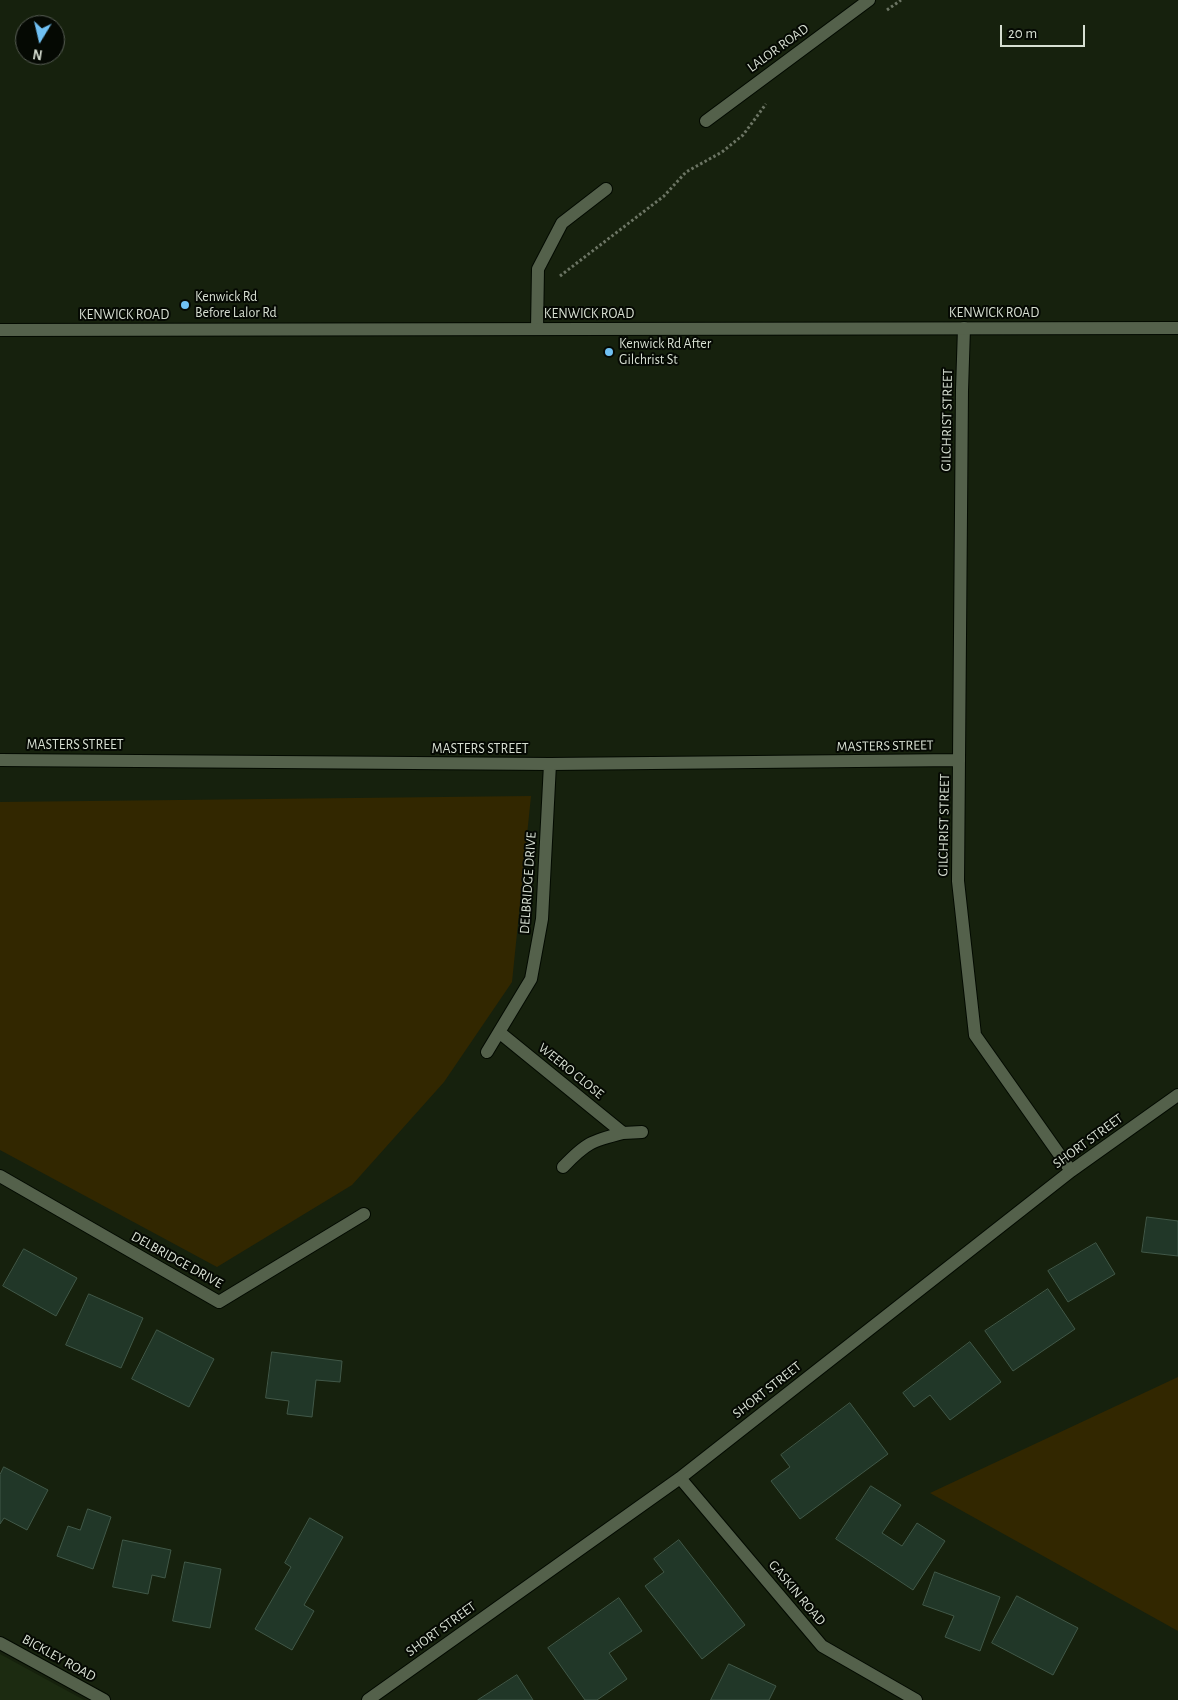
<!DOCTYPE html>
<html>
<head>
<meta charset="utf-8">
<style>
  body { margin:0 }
  #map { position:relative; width:1178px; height:1700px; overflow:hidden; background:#16210d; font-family:"Alegreya Sans",sans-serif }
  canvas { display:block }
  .north { position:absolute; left:15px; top:15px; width:50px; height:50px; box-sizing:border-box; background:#050903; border:1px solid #595f56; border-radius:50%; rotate:189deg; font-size:14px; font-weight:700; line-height:20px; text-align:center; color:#d7dfd2 }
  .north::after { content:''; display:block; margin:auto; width:18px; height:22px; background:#70c1f4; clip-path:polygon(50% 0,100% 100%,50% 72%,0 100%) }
  .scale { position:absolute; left:1000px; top:25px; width:85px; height:22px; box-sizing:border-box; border:2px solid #d7dfd2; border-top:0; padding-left:6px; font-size:15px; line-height:18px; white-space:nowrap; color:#d7dfd2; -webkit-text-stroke:4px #050903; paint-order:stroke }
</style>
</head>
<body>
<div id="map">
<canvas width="1178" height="1700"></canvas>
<div class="north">N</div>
<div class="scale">20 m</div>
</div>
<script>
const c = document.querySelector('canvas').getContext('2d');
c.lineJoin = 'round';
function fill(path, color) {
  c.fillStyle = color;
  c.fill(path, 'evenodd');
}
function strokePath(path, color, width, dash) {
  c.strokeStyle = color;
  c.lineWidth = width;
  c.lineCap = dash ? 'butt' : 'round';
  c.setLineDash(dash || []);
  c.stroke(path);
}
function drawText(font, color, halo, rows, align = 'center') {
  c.font = font + ' "Alegreya Sans",sans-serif';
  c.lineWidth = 4;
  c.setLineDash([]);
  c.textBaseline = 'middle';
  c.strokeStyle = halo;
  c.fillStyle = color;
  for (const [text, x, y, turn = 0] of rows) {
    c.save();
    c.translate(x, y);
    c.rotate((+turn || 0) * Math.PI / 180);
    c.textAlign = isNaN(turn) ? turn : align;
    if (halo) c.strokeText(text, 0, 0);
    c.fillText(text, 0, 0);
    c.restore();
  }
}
const built = new Path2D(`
  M0 1654 84 1700H0Z`);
const green = new Path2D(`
  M531 796 512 982 444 1082 352 1185 217 1267 0 1150V802Z
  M1178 1377V1631L930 1493Z`);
const building = new Path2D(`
  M1147 1217 1178 1221V1256L1142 1252Z
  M1096 1243 1115 1274 1068 1302 1048 1271Z
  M24 1249 77 1278 56 1316 3 1286Z
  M1048 1289 1075 1329 1013 1371 985 1331Z
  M89 1294 143 1318 121 1368 66 1345Z
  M157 1330 214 1359 189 1407 132 1379Z
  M970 1342 1001 1382 950 1420 930 1395 914 1407 903 1393Z
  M272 1352 342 1361 340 1382 316 1380 312 1417 287 1414 289 1401 266 1398Z
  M850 1403 888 1454 800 1519 771 1481 790 1467 781 1455Z
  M4 1467 48 1490 27 1530 4 1518 0 1524V1475Z
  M871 1486 901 1505 882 1533 902 1546 917 1523 945 1541 913 1590 836 1539Z
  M88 1509 111 1517 93 1569 57 1556 68 1526 80 1530Z
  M310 1518 343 1537 304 1605 314 1611 292 1650 255 1629 291 1567 285 1563Z
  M123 1540 171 1550 165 1578 152 1575 148 1594 113 1587Z
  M679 1540 745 1625 702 1659 645 1586 664 1572 654 1559Z
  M185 1562 221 1569 210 1628 173 1621Z
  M935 1572 1000 1597 980 1651 945 1637 954 1616 923 1605Z
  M1017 1596 1078 1628 1053 1675 992 1643Z
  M619 1598 642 1631 609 1653 627 1679 597 1700H585L548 1648Z
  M729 1664 776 1686 769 1700H711Z
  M517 1675 533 1700H478Z`);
const path = new Path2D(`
  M887 10 901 0
  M560 276 664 196 686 172 722 152 743 135 766 104`);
const minor = new Path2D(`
  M706 121 869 0
  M964 328 962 390 958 881 975 1035 1071 1171
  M537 329 538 269 562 223 606 189
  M0 760 550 764 959 760
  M499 1032 623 1133 642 1132
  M487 1052 531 979 542 919 550 764
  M563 1167C586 1143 591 1141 623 1133
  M0 1176 219 1302 364 1214
  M680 1478 822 1646 916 1700
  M0 1643 104 1700
  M368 1700 680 1478 1071 1171 1178 1095`);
const secondary = new Path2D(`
  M0 330 1178 328`);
const markers = [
  [185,305,5,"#70c1f4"],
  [609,352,5,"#70c1f4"]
];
const streetNames = [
  ["LALOR ROAD",778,48,-36],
  ["KENWICK ROAD",994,313],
  ["KENWICK ROAD",589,314],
  ["KENWICK ROAD",124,315],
  ["GILCHRIST STREET",947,420,-89],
  ["MASTERS STREET",75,745],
  ["MASTERS STREET",885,746,-1],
  ["MASTERS STREET",480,749],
  ["GILCHRIST STREET",944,825,-89],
  ["DELBRIDGE DRIVE",528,883,-86],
  ["WEERO CLOSE",571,1071,39],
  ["SHORT STREET",1088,1141,-36],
  ["DELBRIDGE DRIVE",177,1260,29],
  ["SHORT STREET",767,1390,-38],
  ["GASKIN ROAD",797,1593,50],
  ["SHORT STREET",441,1629,-36],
  ["BICKLEY ROAD",59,1658,29]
];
const poiNames = [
  ["Kenwick Rd",195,297],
  ["Before Lalor Rd",195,313],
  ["Kenwick Rd After",619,344],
  ["Gilchrist St",619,360]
];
fill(built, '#1c2b11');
fill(green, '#322700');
fill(building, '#213728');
strokePath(building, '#415848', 1);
strokePath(minor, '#030a00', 14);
strokePath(secondary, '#030a00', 14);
strokePath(path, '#6c7564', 3, [2.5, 2.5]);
strokePath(minor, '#54614b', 12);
strokePath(secondary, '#54614b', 12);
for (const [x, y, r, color] of markers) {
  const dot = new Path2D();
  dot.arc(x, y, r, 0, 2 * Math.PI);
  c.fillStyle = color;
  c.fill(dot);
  strokePath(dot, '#050903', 2);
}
drawText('14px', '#d7dfd2', '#050903', streetNames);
drawText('14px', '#d7dfd2', '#050903', poiNames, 'left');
</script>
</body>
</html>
